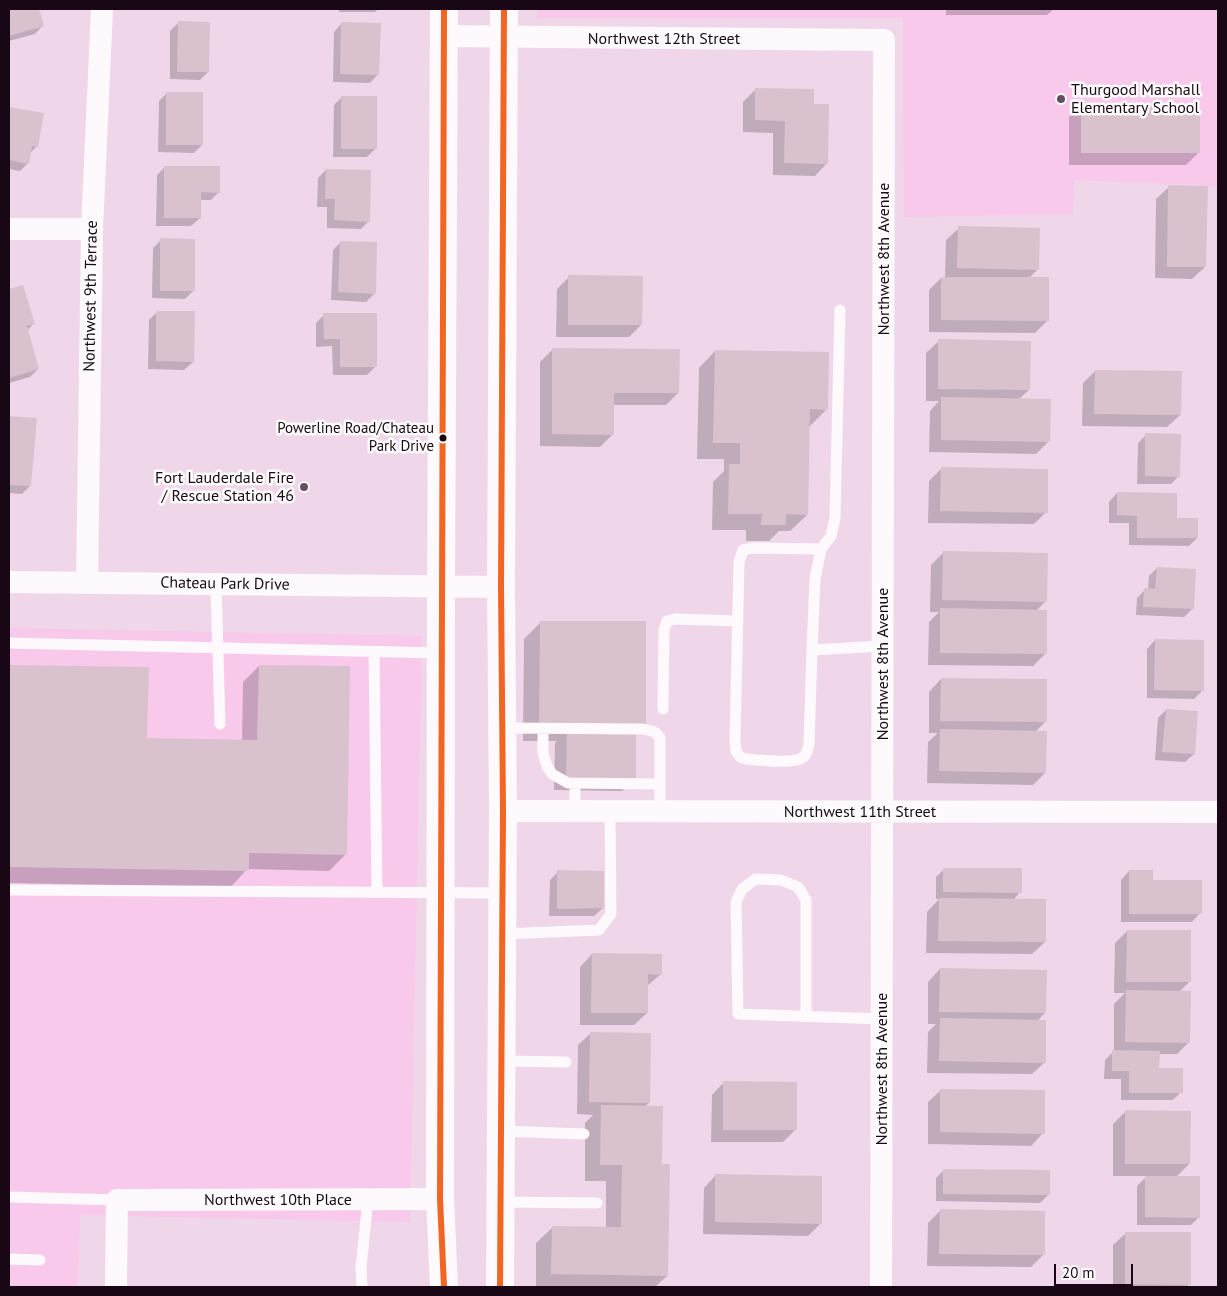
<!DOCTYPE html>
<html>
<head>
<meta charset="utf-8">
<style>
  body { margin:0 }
  #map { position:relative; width:1227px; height:1296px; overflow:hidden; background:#f0d6e9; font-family:"PT Sans",sans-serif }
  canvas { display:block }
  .frame { position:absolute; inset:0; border:10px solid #1a0716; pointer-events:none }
  .scale { position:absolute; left:1054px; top:1264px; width:79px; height:22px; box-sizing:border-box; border:2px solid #1a0716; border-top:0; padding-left:6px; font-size:15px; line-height:18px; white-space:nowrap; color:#1a0716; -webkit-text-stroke:4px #fdfdfd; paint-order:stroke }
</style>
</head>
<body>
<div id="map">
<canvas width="1227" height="1296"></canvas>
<div class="frame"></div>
<div class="scale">20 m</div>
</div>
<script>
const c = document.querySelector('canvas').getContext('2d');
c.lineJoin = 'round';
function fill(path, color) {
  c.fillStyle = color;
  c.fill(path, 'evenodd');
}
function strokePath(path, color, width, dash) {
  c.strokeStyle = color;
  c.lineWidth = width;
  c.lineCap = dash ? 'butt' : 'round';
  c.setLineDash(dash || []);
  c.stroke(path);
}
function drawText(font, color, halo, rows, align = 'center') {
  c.font = font + ' "PT Sans",sans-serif';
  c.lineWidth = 5;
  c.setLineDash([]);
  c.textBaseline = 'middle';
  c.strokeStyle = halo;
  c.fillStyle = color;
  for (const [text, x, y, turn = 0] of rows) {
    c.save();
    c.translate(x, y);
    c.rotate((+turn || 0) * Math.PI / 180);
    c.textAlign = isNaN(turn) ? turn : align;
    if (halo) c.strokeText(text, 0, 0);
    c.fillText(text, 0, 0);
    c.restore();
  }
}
const built = new Path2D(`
  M538 9H1218V186L1074 180 1073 214 904 217 903 18H537Z
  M9 628 422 636 410 1222 80 1215 78 1287H9Z`);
const shadow = new Path2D(`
  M9 9H38L43 25 35 34 9 41Z
  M169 9H207L205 10H169Z
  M339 9H378L375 12H339Z
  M946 9H1054L1047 15H946Z
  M178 23 208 72 200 80 170 79V31Z
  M342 23 378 74 370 83 333 82 334 32Z
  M756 89 813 105 827 163 815 176 773 175V133L743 132V102Z
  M167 93 202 145 194 153 158 152 159 101Z
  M342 97 376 148 367 157H333L334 105Z
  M1082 104 1198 153 1186 165H1069V117Z
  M9 109 42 114 37 146 30 153 28 163 20 171 9 169Z
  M165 167 219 192 211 200H200V218L191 226H156L157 175Z
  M326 170 369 221 361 229 327 228V207H317L318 178Z
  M1169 187 1205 267 1192 279 1155 278 1156 199Z
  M959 228 1038 269 1029 278 1048 320 1035 333 929 332V290L941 278H945L946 240Z
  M161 240 193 291 185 299 152 298 153 248Z
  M341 242 374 294 366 302 331 300 333 250Z
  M569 277 641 325 629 337H556L557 289Z
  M22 287 33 324 27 331 38 369 30 377 9 383V291Z
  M157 312 193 362 184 370 148 369 149 320Z
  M324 315 375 367 367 375H333L332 346 316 347V323Z
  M939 341 1029 390 1019 399 1049 441 1036 454 929 452 930 411 939 401H926V353Z
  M553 349 678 393 666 405H613V434L600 447 540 446V362Z
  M715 351 827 409 810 426H808L807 515 790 531H779L769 541H746V530H712L713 482 724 471V459H697L699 368Z
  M1095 371 1180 415 1167 427 1082 426 1083 383Z
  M9 418 35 420 30 486 22 494 9 493Z
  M1146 435 1179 476 1171 484H1137L1138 443Z
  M942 468 1046 512 1034 524 928 523 929 481Z
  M1117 493 1176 519 1197 538 1189 546 1129 545V523H1109V502Z
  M944 552 1046 601 1036 611 1046 653 1033 666 928 665 929 622 939 612H930L931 565Z
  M1157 568 1192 609 1184 617 1136 615 1137 598 1145 590H1148L1149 576Z
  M540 623 634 779 622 791 554 790 555 743 557 741H523L524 639Z
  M1155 640 1203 690 1194 699 1147 698V649Z
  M9 666 147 668 146 739 242 741 243 682 259 666 346 854 329 871 247 869 231 887 9 883Z
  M941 679 1046 721 1035 732 1045 773 1033 785 927 783 928 742 938 733H929V692Z
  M1166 710 1194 754 1185 762 1155 760 1158 718Z
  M944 869 1020 892 1013 900 1045 942 1032 954 926 953 927 912 939 899H936V877Z
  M1129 871 1152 881 1200 913 1192 922H1121V880Z
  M558 872 603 908 594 916H549L550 880Z
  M1127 931 1190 981 1179 992 1189 1042 1177 1054H1158V1069L1181 1092 1173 1100H1121V1079H1104L1105 1060 1114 1051V1004L1125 993H1114L1115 943Z
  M592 954 661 974 647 986V1013L634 1025H580V967Z
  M940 969 1045 1013 1037 1021 1045 1062 1032 1074 927 1073 928 1032 936 1024H928V982Z
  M591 1033 649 1103 644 1107 660 1165 667 1276 655 1287H536V1243L553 1227 606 1228V1181H585V1123L593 1115 577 1114 578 1045Z
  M724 1082 795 1130 783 1142H711L712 1095Z
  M941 1090 1043 1133 1031 1146 928 1144V1102Z
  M1126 1111 1189 1164 1175 1178 1199 1217 1191 1225H1137V1186L1147 1176H1113V1124Z
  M944 1170 1048 1195 1040 1203 936 1201V1178Z
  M716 1175 821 1223 808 1236 703 1234 704 1188Z
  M940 1211 1044 1254 1031 1267 927 1266 928 1223Z
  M1126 1233 1189 1284 1187 1287H1113V1245Z`);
const building = new Path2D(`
  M9 9H39L44 26 9 36Z
  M178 21 210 22 209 72H177Z
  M341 22 381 23 379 75 340 74Z
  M755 88 814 89V104H829L828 164 784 163 785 121 755 120Z
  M166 92H203V145H166Z
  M341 96H377V149H341Z
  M1081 103 1200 104V153H1081Z
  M9 107 44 113 38 147 32 146 29 164 9 160Z
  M164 166H220V193L201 192V218H164Z
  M326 169 371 170 370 222 334 220 335 199H325Z
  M1168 185 1208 186 1206 267H1167Z
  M958 226 1040 228 1039 270 957 268Z
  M160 238 195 239V291H160Z
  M340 241 377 242 376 294 338 292Z
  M568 275 643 276 642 325H568Z
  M941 277H1049V321L941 320Z
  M23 285 35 324 27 326 39 369 9 378V289Z
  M156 311H195L194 362 156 361Z
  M323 313H377V367H340V339H324Z
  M938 339 1031 341 1030 390 938 389Z
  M552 348 680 349 679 393H614V435L552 434Z
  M715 350 829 352 828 410 810 409 808 515 786 514V525H761L762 514H728L729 464H740V443H713Z
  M1095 370 1182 371 1181 415 1094 414Z
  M941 397 1051 399 1050 442 941 440Z
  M9 416 37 418 31 486 9 485Z
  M1145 433 1181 434 1180 477 1145 476Z
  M941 467 1048 469V513L940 511Z
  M1117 492 1177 493V518H1198V538H1137V516L1117 515Z
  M943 551 1048 553 1047 602 942 600Z
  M1157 567 1196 569 1194 609 1143 607 1144 588 1155 589Z
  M940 608 1047 610V654L940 653Z
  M540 621H646V725H539Z
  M1155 639 1204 640V691L1154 690Z
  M9 665 149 667 147 738 257 740 259 665 350 666 347 855 249 853V871L9 867Z
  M941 678 1047 679V722L940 721Z
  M1166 709 1198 711 1195 754 1162 752Z
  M567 729 636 730V780L566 778Z
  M940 729 1047 731 1046 773 939 771Z
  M943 868H1022V893L943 892Z
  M557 870 604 871V908L557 909Z
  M1129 870H1153V880H1202V914H1129Z
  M939 898 1046 899V942L938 941Z
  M1127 930H1191V982H1126Z
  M592 953 662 954V975L648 974V1013H591Z
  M940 968 1047 970 1046 1013 939 1012Z
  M1126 990 1191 991 1190 1043 1125 1042Z
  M940 1018 1046 1020V1063L939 1061Z
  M590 1032 651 1033 650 1103 589 1102Z
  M1112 1050 1160 1051 1159 1068H1183V1093H1129V1071H1112Z
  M723 1081 797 1082V1130H723Z
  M940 1089 1045 1090V1134L940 1132Z
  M601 1105 663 1106 662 1164H670L668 1276 551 1274 552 1226 621 1227 622 1165H600Z
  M1125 1110 1191 1111 1190 1164H1125Z
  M943 1169 1050 1170V1195L943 1194Z
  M715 1174 822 1176V1224L715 1222Z
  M1145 1176H1200V1218L1145 1217Z
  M940 1209 1045 1211V1255L939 1254Z
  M1125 1232H1191V1285L1125 1284Z`);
const lane = new Path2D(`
  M840 310 835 518 831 536 821 549 815 579 812 650 883 646
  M216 585 220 724
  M9 643 441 653
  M812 650 809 744C808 749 807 755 802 758 792 764 758 760 746 759L740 757 736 751 735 740 739 562 743 550 753 548 821 549
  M374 652 377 892
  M663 709 664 630 667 621 675 619 738 621
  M502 728 643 729 655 732 660 738V811
  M543 729V753L547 766 552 774 568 783 660 784
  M575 784V811
  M9 890 502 893
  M502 934 599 930 611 914 610 811
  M806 1016V900L798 887 781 880 756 879 742 889 736 902 738 1014 882 1019
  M501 1061 566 1062
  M501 1131 584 1134
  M9 1197 117 1200
  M501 1202 597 1203
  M9 1259 40 1260
  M362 1287 361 1267 368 1200`);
const street = new Path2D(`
  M444 36 884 40 881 1287
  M9 229H92
  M9 582 501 587
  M87 583 92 229 102 9
  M503 811 1218 812
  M116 1287 117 1200 440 1199`);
const secondary = new Path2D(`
  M444 1287 440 1199 441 587 444 9
  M500 1287 503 811 501 587 504 9`);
const bus1 = new Path2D(`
  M444 9 440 1199 444 1287
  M500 1287 503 811 501 587 504 9`);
const markers = [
  [1061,99,5,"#654f60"],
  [443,438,4.5,"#1a0716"],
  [304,487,5,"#654f60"]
];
const busNames = [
  ["Powerline Road/Chateau",434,429],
  ["Park Drive",434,447]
];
const streetNames = [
  ["Northwest 12th Street",664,39],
  ["Northwest 8th Avenue",884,259,-90],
  ["Northwest 9th Terrace",91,296,-89],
  ["Chateau Park Drive",225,584,1],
  ["Northwest 8th Avenue",883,664,-90],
  ["Northwest 11th Street",860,812],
  ["Northwest 8th Avenue",882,1069,-90],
  ["Northwest 10th Place",278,1200]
];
const poiNames = [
  ["Thurgood Marshall",1071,90],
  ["Elementary School",1071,108],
  ["Fort Lauderdale Fire",294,478,"right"],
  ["/ Rescue Station 46",294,496,"right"]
];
fill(built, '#f8c9eb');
fill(shadow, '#0003');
fill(building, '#dac1ce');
strokePath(lane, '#fdf9fc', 11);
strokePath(street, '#fdf9fc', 22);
strokePath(secondary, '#fdf9fc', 28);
strokePath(bus1, '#f26522', 6);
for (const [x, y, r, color] of markers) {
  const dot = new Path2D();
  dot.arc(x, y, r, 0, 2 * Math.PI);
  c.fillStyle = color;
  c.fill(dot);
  strokePath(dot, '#fdfdfd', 2);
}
drawText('15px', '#1a0716', '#fdfdfd', busNames, 'right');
drawText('16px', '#1a0716', '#fdfdfd', streetNames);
drawText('16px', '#1a0716', '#fdfdfd', poiNames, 'left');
</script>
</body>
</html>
